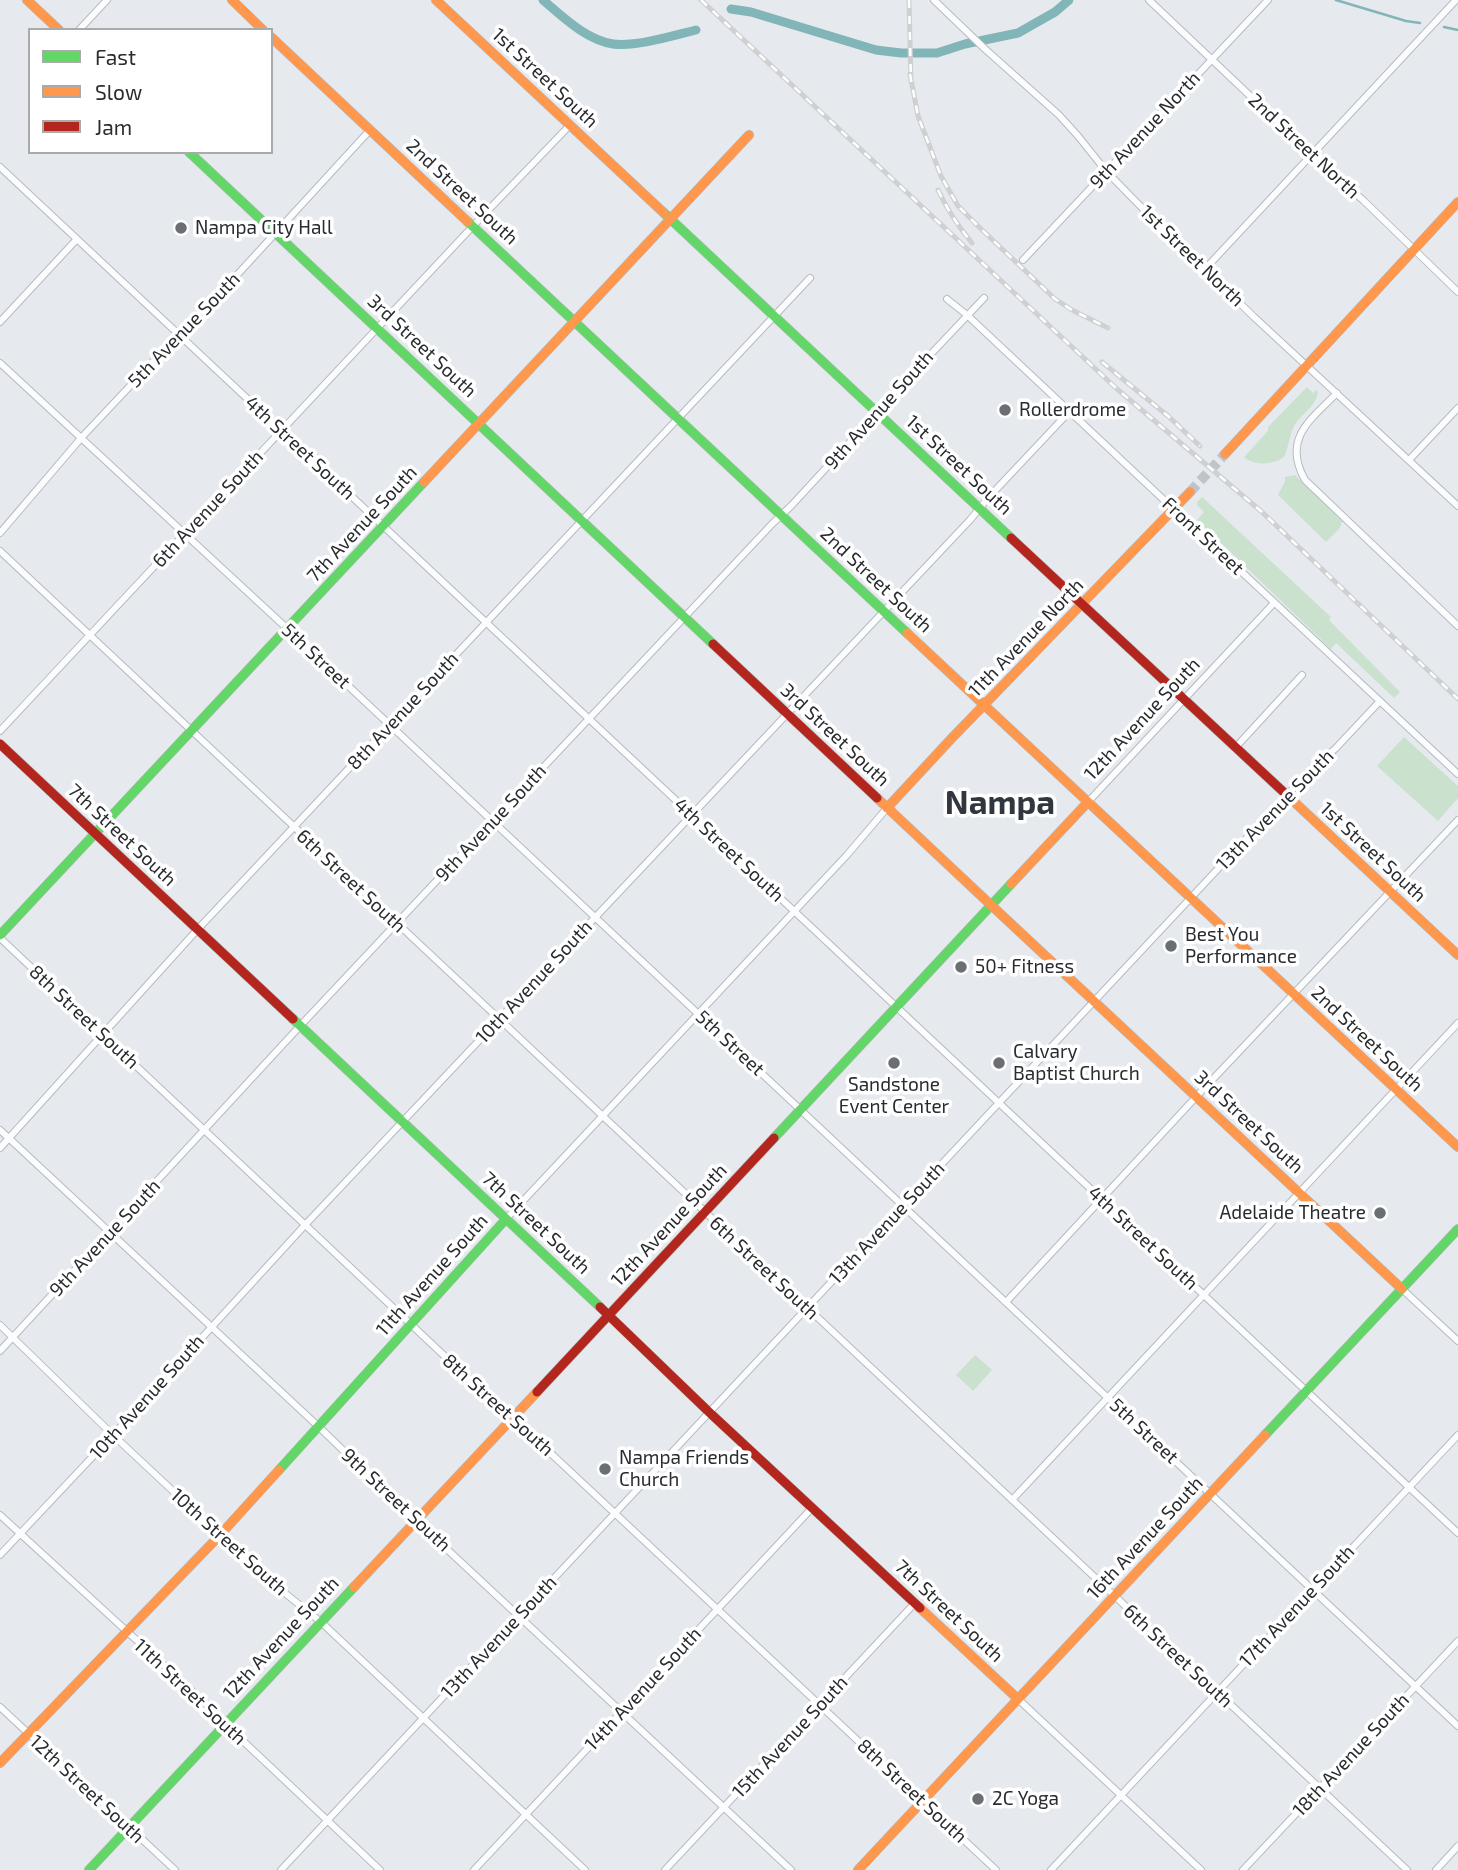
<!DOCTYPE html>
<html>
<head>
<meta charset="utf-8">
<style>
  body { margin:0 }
  #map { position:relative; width:1458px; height:1870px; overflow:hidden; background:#e6eaef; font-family:"Exo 2",sans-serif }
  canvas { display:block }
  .legend { position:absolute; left:28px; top:28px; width:245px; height:126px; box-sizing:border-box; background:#fff; border:2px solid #a9aaac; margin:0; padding:9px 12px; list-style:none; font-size:21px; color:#292b2f }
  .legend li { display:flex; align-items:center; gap:14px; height:35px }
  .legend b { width:35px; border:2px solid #a9aaac }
</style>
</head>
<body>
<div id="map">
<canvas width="1458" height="1870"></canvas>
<ul class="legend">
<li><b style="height:9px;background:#63d668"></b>Fast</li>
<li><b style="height:9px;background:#ff974d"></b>Slow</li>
<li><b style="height:9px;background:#b3261e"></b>Jam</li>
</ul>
</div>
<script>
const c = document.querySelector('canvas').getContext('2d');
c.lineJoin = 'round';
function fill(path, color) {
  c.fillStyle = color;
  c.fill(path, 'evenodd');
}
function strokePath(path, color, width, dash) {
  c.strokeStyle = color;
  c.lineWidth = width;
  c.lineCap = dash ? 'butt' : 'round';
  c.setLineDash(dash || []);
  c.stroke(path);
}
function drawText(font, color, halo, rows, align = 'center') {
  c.font = font + ' "Exo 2",sans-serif';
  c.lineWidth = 7;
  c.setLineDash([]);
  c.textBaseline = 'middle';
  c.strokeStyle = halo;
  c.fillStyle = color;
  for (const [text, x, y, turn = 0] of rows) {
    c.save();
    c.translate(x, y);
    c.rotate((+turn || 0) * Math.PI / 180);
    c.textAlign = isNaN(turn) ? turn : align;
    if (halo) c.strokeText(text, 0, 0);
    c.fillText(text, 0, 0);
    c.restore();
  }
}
const green = new Path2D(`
  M1307 387 1313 393 1317 390 1318 392C1317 405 1302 414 1295 424 1289 435 1289 447 1284 457 1273 465 1254 466 1244 457L1268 431V427Z
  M1295 475 1342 521 1340 528 1326 542 1278 495 1285 481V477Z
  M1202 497 1331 617 1329 620 1400 692 1394 698 1336 643 1331 649 1197 520 1204 512 1197 505V502Z
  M1404 737 1458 786V798L1438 821 1377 766Z
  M975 1355 992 1370 973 1391 956 1375Z`);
const stream = new Path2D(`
  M1336 0 1406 21 1420 23
  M1444 27 1458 30`);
const canal = new Path2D(`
  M543 0C563 17 586 40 613 44 636 47 672 36 696 30
  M731 9 751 12 876 50 901 53H937L965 44 1018 33 1055 12 1069 0`);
const primaryTunnel = new Path2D(`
  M1190 492 1225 454`);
const street = new Path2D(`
  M934 0 985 49 1059 115 1078 136 1106 171 1151 217 1254 317 1458 506
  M1149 0 1303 146 1364 201 1458 292
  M79 30 107 0
  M0 167 1458 1533
  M1023 260 1268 0
  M1205 269 1456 0
  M947 299 967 315 1164 500
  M0 322 77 239
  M0 363 279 621 1458 1726
  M1337 393C1310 420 1282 439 1305 480L1458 626
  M1409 460 1458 408
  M1184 518 1458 774
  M0 533 82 437 179 334 226 287 370 130
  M0 551 1407 1870
  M0 731 473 226 570 125
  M1236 747 1302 675
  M1088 802 1274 603
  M0 938 502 1410 512 1417 996 1870
  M0 1130 319 1427 406 1511 791 1870
  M0 1148 197 930 810 278
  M506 1219 847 855 887 808
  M1402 1289 1458 1341
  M1006 1302 1196 1097 1458 820
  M0 1325 113 1435 266 1578 321 1622 585 1870
  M0 1351 300 1026 772 524 791 506 850 442 876 412 984 298
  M1012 1500 1458 1023
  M0 1515 204 1702 225 1724 380 1870
  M0 1555 113 1435 305 1225 970 520 988 498 1070 411
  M1018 1699 1201 1870
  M0 1707 175 1870
  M281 1870 1317 763 1335 749 1380 701
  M474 1870 812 1508
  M665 1870 914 1604
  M1051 1870 1458 1435
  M1243 1870 1458 1641
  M1436 1870 1458 1846`);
const fast = new Path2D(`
  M189 152 713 644
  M664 213 1011 538
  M468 222 907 633
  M0 935 424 482
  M293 1019 600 1307
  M774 1138 1011 884
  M1265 1435 1458 1229
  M279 1470 506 1219
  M89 1870 354 1587`);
const slow = new Path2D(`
  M27 0 59 30
  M232 0 263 30
  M436 0 664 213
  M271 37 468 222
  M1225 454 1458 202
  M424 482 749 135
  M907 633 1088 802 1011 884
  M877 798 992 906
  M1290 798 1458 955
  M1088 802 1458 1147
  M887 808 951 739 1190 492
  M992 906 1402 1289
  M354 1587 537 1392
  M920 1608 1018 1699
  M0 1763 220 1535 279 1470
  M858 1870 1265 1435`);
const jam = new Path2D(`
  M1011 538 1290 798
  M713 644 877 798
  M0 744 293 1019
  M600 1307 710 1413 920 1608
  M537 1392 774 1138`);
const rail = new Path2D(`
  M701 0 1117 389 1262 512 1458 699
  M909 0 911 82
  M910 74 918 116 941 176 958 206 979 227 1055 299 1072 310 1108 328
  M938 190C947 209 958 226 972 243
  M1102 362 1168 416 1200 446`);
const streetBridge = new Path2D(`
  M1164 500 1184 518`);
const markers = [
  [181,228,7,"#6b6e72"],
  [1005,410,7,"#6b6e72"],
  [1171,946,7,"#6b6e72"],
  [961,967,7,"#6b6e72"],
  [894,1063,7,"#6b6e72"],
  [999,1063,7,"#6b6e72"],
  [1380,1213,7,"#6b6e72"],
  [605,1469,7,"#6b6e72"],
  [978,1799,7,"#6b6e72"]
];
const streetNames = [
  ["1st Street South",545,78,43],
  ["9th Avenue North",1145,130,-47],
  ["2nd Street North",1304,146,43],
  ["2nd Street South",462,192,43],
  ["1st Street North",1192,256,44],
  ["5th Avenue South",184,330,-46],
  ["3rd Street South",422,346,43],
  ["9th Avenue South",879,410,-48],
  ["4th Street South",300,448,43],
  ["1st Street South",959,465,43],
  ["6th Avenue South",208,509,-47],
  ["7th Avenue South",362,524,-47],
  ["Front Street",1203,536,43],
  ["2nd Street South",876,580,43],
  ["11th Avenue North",1026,638,-46],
  ["5th Street",316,656,43],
  ["8th Avenue South",403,711,-47],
  ["12th Avenue South",1142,719,-47],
  ["3rd Street South",835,735,43],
  ["13th Avenue South",1275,810,-46],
  ["9th Avenue South",491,823,-47],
  ["7th Street South",122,835,43],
  ["4th Street South",729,850,43],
  ["1st Street South",1373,852,43],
  ["6th Street South",351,881,43],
  ["10th Avenue South",534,982,-47],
  ["8th Street South",84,1017,43],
  ["2nd Street South",1367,1039,43],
  ["5th Street",730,1043,43],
  ["3rd Street South",1249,1122,43],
  ["7th Street South",536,1223,43],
  ["13th Avenue South",887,1223,-47],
  ["12th Avenue South",669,1225,-47],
  ["9th Avenue South",105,1238,-47],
  ["4th Street South",1143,1238,43],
  ["6th Street South",764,1268,43],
  ["11th Avenue South",432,1275,-48],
  ["10th Avenue South",147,1397,-48],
  ["8th Street South",498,1405,42],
  ["5th Street",1144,1431,43],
  ["9th Street South",396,1500,43],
  ["16th Avenue South",1145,1538,-47],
  ["10th Street South",229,1542,42],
  ["17th Avenue South",1297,1606,-47],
  ["7th Street South",949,1611,43],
  ["13th Avenue South",499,1637,-47],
  ["12th Avenue South",281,1638,-47],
  ["6th Street South",1178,1656,43],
  ["14th Avenue South",643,1689,-47],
  ["11th Street South",190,1692,43],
  ["15th Avenue South",790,1737,-47],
  ["18th Avenue South",1351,1755,-47],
  ["12th Street South",87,1789,43],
  ["8th Street South",912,1791,43]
];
const poiNames = [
  ["Nampa City Hall",195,228],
  ["Rollerdrome",1019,410],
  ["Best You",1185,935],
  ["Performance",1185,957],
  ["50+ Fitness",975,967],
  ["Calvary",1013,1052],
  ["Baptist Church",1013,1074],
  ["Sandstone",894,1085,"center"],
  ["Event Center",894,1107,"center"],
  ["Adelaide Theatre",1366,1213,"right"],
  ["Nampa Friends",619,1458],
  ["Church",619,1480],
  ["2C Yoga",992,1799]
];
const townNames = [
  ["Nampa",1000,803]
];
fill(green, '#cae1cd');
strokePath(stream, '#81b5b7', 2.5);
strokePath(canal, '#81b5b7', 9);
strokePath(primaryTunnel, '#c0c4c9', 10, [10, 5]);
strokePath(street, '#b7babe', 8);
strokePath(fast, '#b7babe', 10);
strokePath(slow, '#b7babe', 10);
strokePath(jam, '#b7babe', 10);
strokePath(street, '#fbfcfd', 6);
strokePath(fast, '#63d668', 9);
strokePath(slow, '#ff974d', 9);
strokePath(jam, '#b3261e', 9);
strokePath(rail, '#ced0d1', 5);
strokePath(rail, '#fff', 2.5, [8]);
strokePath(streetBridge, '#b7babe', 8, []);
strokePath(streetBridge, '#fbfcfd', 6);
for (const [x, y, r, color] of markers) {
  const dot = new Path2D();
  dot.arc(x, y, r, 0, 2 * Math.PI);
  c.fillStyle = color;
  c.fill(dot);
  strokePath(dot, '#fff', 2.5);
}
drawText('19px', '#292b2f', '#fff', streetNames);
drawText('19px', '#292b2f', '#fff', poiNames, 'left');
drawText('bold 33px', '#31373f', '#fff', townNames);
</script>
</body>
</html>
